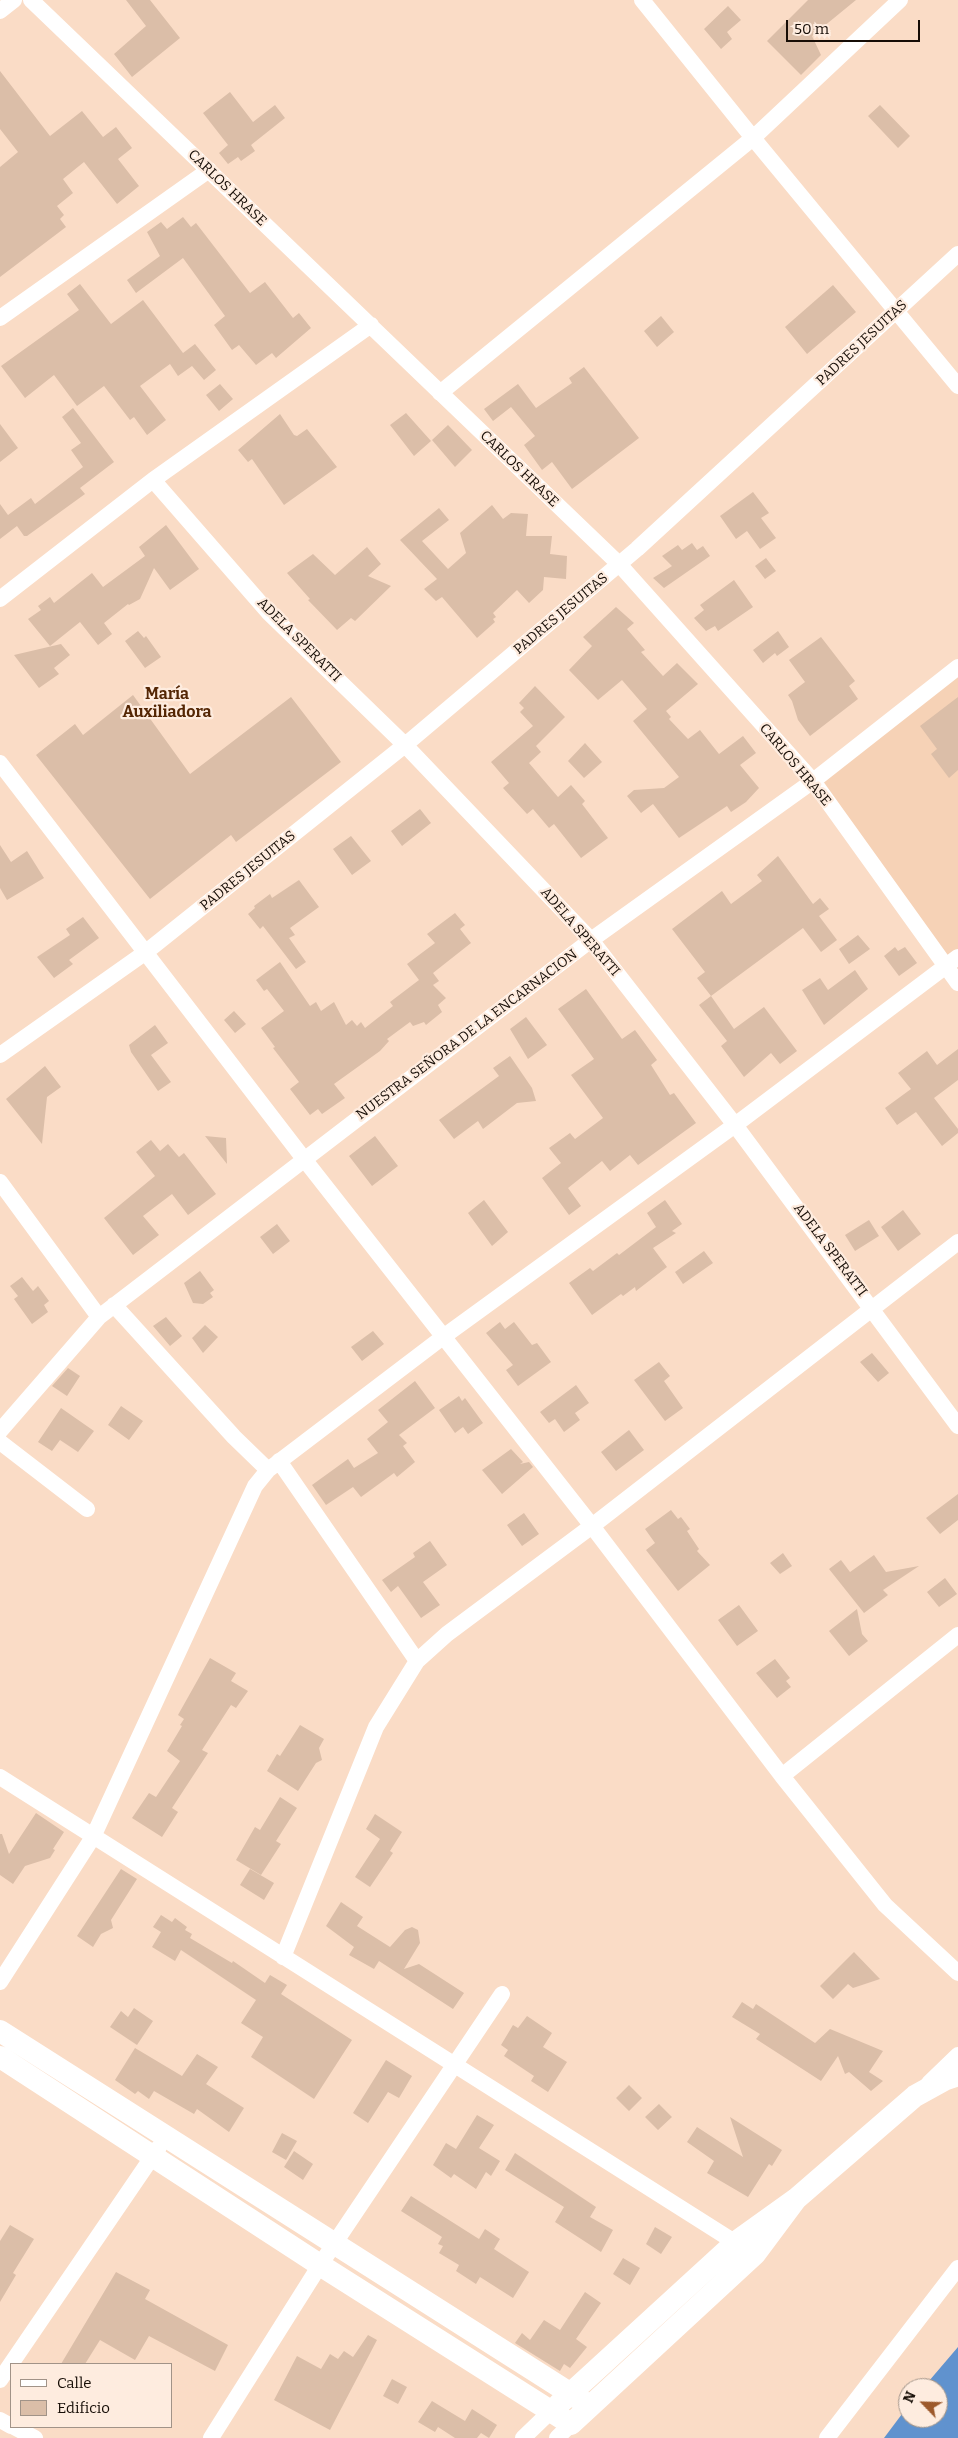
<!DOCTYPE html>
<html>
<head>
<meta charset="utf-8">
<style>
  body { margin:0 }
  #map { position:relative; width:958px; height:2438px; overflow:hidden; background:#fadcc6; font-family:Bitter,serif }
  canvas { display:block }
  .legend { position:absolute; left:10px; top:2363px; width:162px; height:65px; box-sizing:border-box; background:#feecdf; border:1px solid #a19388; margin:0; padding:6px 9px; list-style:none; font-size:15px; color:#160d06 }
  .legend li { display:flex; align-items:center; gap:10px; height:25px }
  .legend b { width:25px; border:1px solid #a19388 }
  .north { position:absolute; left:898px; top:2378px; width:50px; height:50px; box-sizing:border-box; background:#feecdf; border:1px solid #a19388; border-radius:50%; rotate:294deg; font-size:14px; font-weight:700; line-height:20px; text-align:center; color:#160d06 }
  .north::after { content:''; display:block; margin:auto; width:18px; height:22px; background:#9d592b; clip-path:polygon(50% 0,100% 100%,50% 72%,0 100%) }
  .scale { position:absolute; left:786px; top:20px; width:134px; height:22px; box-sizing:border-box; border:2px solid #160d06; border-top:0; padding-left:6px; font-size:15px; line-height:18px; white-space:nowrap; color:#160d06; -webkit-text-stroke:4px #feecdf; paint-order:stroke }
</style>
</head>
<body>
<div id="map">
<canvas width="958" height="2438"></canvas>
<ul class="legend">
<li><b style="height:6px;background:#fff"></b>Calle</li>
<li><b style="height:14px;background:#dbbea8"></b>Edificio</li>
</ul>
<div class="north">N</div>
<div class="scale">50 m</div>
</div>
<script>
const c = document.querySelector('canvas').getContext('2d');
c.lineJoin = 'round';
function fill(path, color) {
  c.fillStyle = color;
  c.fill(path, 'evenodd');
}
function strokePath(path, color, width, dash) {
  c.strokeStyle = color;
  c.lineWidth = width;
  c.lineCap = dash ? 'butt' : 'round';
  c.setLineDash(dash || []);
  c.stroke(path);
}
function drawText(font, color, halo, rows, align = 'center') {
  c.font = font + ' Bitter,serif';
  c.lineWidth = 4.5;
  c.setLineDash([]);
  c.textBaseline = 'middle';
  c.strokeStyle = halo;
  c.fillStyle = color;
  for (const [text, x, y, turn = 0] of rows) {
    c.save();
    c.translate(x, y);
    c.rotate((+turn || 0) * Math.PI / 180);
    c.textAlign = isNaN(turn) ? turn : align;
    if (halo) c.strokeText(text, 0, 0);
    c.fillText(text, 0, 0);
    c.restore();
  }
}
const built = new Path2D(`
  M958 674V975L816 781Z`);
const water = new Path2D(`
  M958 2347V2438H884L908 2406V2418H938V2388H923Z`);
const building = new Path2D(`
  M126 0H150L180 38 132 77 114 54 146 26Z
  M808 0H856L812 36 821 55 801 75 767 41Z
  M728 6 741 20 727 32 732 39 721 49 704 29Z
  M0 71 50 136 82 111 103 137 116 127 132 148 118 159 139 186 117 204 84 162 63 179 73 193 57 206 64 215 60 219 66 227 0 277V167L18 152 0 129Z
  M230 92 253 122 275 105 285 118 251 145 255 151 241 161 238 157 228 164 219 153 228 145 203 113Z
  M880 105 910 136 898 148 868 116Z
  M183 217 191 227 196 223 250 293 265 282 293 318 299 313 311 328 276 358 272 353 256 365 239 345 232 350 214 325 225 316 183 258 136 293 127 280 160 256 147 232 161 222 167 229Z
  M80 284 111 324 143 300 183 353 195 344 216 370 204 380 192 366 178 376 170 364 140 386 166 420 147 435 134 417 130 420 104 386 77 406 54 375 25 398 1 366 79 310 67 294Z
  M833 285 856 312 807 354 785 327Z
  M661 316 674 332 657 347 644 331Z
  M584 367 639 438 572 489 552 462 542 470 524 445 535 436 511 407 493 421 484 409 518 384 536 408 572 383 569 378Z
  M220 384 233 399 219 411 206 395Z
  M73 408 114 462 80 488 85 494 27 536H24L17 526 0 539V504L8 515 31 498 35 504 83 467 71 450 81 443 62 417Z
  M406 413 431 441 414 456 390 425Z
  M280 414 294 435 297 436 307 429 337 467 284 505 252 459 248 462 238 450Z
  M0 424 18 448 0 462Z
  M448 425 472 450 455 467 432 440Z
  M753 492 769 513 761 518 776 538 760 549 747 531 736 539 720 516Z
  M492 505 503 519 511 513 528 514 526 536H552L550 554 567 556 566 579 544 577 543 590 529 603 517 590 493 613 496 617 493 619 495 622 477 638 442 597 436 601 424 589 437 579 400 540 439 508 449 520 422 541 448 569 466 553 460 533Z
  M166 525 199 569 170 590 154 568 140 599 129 605 128 604 104 623 112 634 98 645 80 622 50 646 28 619 41 610 38 606 50 597 54 603 92 573 103 587 145 556 139 547Z
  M692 543 697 550 703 546 710 556 664 588 653 578 672 566 662 556 678 545 682 550Z
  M367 547 381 564 368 576 391 586 355 621 351 618 337 630 308 600 310 599 287 573 313 554 335 575Z
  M766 558 776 571 765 579 755 566Z
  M734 580 753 607 718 631 715 626 706 631 694 618 704 610 700 605Z
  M616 607 634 623 627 629 645 650 641 652 663 676 677 663 698 684 666 711 671 717 669 719 688 739 700 730 719 754 743 736 756 753 740 765 759 788 746 802 731 812 727 806 679 838 653 804 641 813 627 796 634 790 664 788 679 777 633 721 647 709 622 680 598 700 569 670 592 646 583 637Z
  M138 631 144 638 146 636 161 657 145 668 125 641Z
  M778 631 789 647 777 656 775 653 763 663 753 650Z
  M821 637 855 681 849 686 858 699 810 736 798 720 792 701 788 695 805 682 789 660Z
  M61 644 70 655 54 668 59 674 39 688 14 655Z
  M535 686 565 717 536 746 541 752 529 763 558 797 571 785 585 801 582 804 608 838 581 858 554 824 549 828 533 809 527 814 503 788 509 783 491 762 533 726 520 712 524 708 519 703Z
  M133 695 190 774 291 697 341 762 236 842 231 835 150 899 36 755 75 724 83 735Z
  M958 697V770L949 778 931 754 937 749 920 726Z
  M585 743 602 762 584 778 568 761Z
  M420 809 431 823 402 846 391 831Z
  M351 836 371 861 352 875 333 849Z
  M0 845 11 862 27 851 44 878 7 900 0 888Z
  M778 856 813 904 820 898 829 909 819 916 837 940 821 952 803 928 711 996 697 978 705 972 672 929 722 891 731 904 762 881 757 875Z
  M299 880 319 907 290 928 295 935 289 938 306 962 296 969 263 926 260 929 248 914 255 908 254 906 270 894 272 898Z
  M455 913 465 925 460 929 471 943 433 973 439 981 433 985 446 998 438 1005 442 1012 426 1025 424 1022 413 1026 410 1022 387 1039 389 1041 380 1051 334 1084 345 1098 322 1114 318 1109 310 1115 290 1089 299 1082 273 1048 275 1047 261 1028 284 1011 267 989 264 991 256 980 280 962 310 1006 316 1002 321 1011 334 1002 346 1025 352 1020 357 1026 361 1022 365 1028 393 1006 390 1002 419 980 407 964 435 943 427 934Z
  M83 917 99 938 69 960 73 964 54 978 37 957 70 935 66 929Z
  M858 935 870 949 849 964 839 949Z
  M895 947 898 951 905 947 917 963 899 976 884 956Z
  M855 970 868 989 824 1025 802 990 820 978 828 990Z
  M586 989 622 1039 635 1030 657 1060 651 1065 670 1095 674 1093 696 1123 638 1165 630 1155 610 1171 602 1161 568 1188 581 1206 569 1215 542 1178 561 1163 549 1148 570 1133 575 1139 603 1118 571 1075 594 1059 558 1009Z
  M711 996 734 1029 764 1007 797 1051 780 1064 771 1053 744 1077 721 1046 727 1041 699 1005Z
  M234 1011 246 1024 235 1033 224 1020Z
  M526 1017 547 1045 528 1059 510 1029Z
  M155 1025 168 1043 151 1055 171 1082 158 1091 131 1052 129 1045Z
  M958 1049V1080L934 1098 958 1129V1133L942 1146 916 1112 897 1125 885 1108 911 1089 898 1073 927 1051 937 1065Z
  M510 1056 532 1088 536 1101 517 1103 483 1129 478 1121 454 1139 439 1120 499 1076 493 1068Z
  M45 1066 61 1087 47 1097 42 1144 6 1099Z
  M205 1136 226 1138 227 1164Z
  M375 1136 398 1166 372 1186 349 1156Z
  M151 1140 160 1151 168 1144 179 1157 184 1153 216 1194 188 1215 172 1194 143 1216 159 1235 133 1255 104 1218 155 1176 136 1152Z
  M484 1200 508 1232 492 1246 468 1213Z
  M665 1200 682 1224 672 1231 676 1233 653 1248 667 1267 636 1291 635 1287 623 1296 621 1294 592 1315 569 1283 590 1268 593 1271 617 1253 619 1255 656 1227 647 1213Z
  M903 1210 921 1234 898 1251 881 1227Z
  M869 1220 879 1236 855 1251 845 1235Z
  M277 1224 290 1241 273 1254 260 1237Z
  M704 1251 713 1263 683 1284 675 1272Z
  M200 1271 214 1290 210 1293 213 1297 203 1304 193 1303 184 1283Z
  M22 1277 33 1291 38 1286 49 1301 44 1305 48 1312 32 1324 14 1299 18 1296 10 1286Z
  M166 1317 182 1336 170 1346 153 1326Z
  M500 1322 505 1329 514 1322 532 1345 537 1343 551 1362 518 1386 506 1370 513 1365 486 1333Z
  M205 1325 218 1337 203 1353 192 1338Z
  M373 1331 384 1344 362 1361 351 1347Z
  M872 1353 889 1373 878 1382 860 1362Z
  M659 1362 670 1376 664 1381 683 1408 665 1421 634 1380Z
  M68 1368 80 1376 67 1396 52 1386Z
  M415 1381 435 1408 399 1435 407 1443 403 1446 415 1462 397 1477 394 1473 361 1497 353 1487 326 1505 312 1485 348 1459 354 1468 378 1453 367 1439 388 1422 378 1410Z
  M576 1385 589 1403 575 1413 580 1420 564 1432 555 1419 549 1423 540 1412Z
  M459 1396 462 1401 465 1398 483 1423 468 1434 463 1427 455 1433 439 1410Z
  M121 1406 143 1421 129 1440 108 1425Z
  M61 1408 94 1431 78 1452 60 1440 52 1451 38 1442Z
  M629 1430 644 1450 616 1471 601 1452Z
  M511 1449 523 1462 520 1464 529 1462 533 1467 502 1494 482 1470Z
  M958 1494V1520L940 1534 926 1518Z
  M671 1510 678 1519 681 1517 690 1529 687 1531 699 1549 697 1551 710 1565 678 1591 646 1550 655 1543 645 1529Z
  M524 1513 539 1534 522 1546 507 1525Z
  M430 1541 447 1565 423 1582 440 1605 421 1618 398 1586 391 1592 382 1580 415 1557 413 1553Z
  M783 1553 792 1566 780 1574 770 1563Z
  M874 1555 886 1572 919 1566 883 1590 888 1595 864 1613 829 1569 841 1560 850 1572Z
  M945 1578 957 1594 939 1607 927 1592Z
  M739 1605 758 1631 737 1646 718 1620Z
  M857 1609 862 1634 868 1641 849 1656 829 1631Z
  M210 1658 236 1673 231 1681 248 1691 236 1708 231 1705 202 1750 208 1753 172 1808 178 1812 162 1837 132 1818 149 1793 156 1797 180 1761 167 1751 182 1726 180 1725 184 1719 178 1715Z
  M775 1659 790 1678 786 1681 791 1687 777 1698 756 1673Z
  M300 1725 324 1739 319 1748 322 1760 316 1763 298 1791 267 1771 277 1754 280 1756Z
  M280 1797 297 1808 276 1841 281 1844 261 1875 236 1860 255 1827 260 1830Z
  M36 1813 64 1832 53 1849 55 1850 50 1858 25 1866 13 1884 0 1875V1834H2L9 1854Z
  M375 1814 402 1832 390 1851 393 1853 370 1887 355 1877 380 1839 366 1829Z
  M121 1869 137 1879 111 1920 113 1928 101 1934 93 1947 77 1936Z
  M250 1869 274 1883 264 1900 240 1885Z
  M341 1902 363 1917 357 1926 390 1947 405 1930 412 1927 418 1930 420 1943 404 1969 419 1964 464 1993 453 2009 379 1961 374 1969 349 1955 354 1947 326 1926Z
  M161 1915 172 1922 175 1918 187 1927 185 1930 192 1934 190 1938 232 1963 233 1961 265 1983 270 1975 287 1985 281 1994 352 2040 314 2099 251 2057 263 2037 241 2023 256 2000 181 1950 175 1961 152 1947 161 1932 153 1927Z
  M854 1952 880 1979 853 1988 848 1984 833 1999 820 1986Z
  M742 2002 753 2009 756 2004 815 2043 830 2029 883 2051 869 2072 883 2081 871 2091 849 2072 845 2074 838 2056 821 2081 756 2039 760 2034 732 2017Z
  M134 2008 153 2021 137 2045 110 2027 121 2011 128 2017Z
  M527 2016 552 2033 543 2047 567 2062 548 2092 531 2081 534 2076 504 2056 508 2050 501 2045 513 2025 518 2028Z
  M135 2048 182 2076 197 2054 218 2067 206 2084 244 2108 229 2132 197 2109 194 2114 154 2091 149 2099 138 2091 135 2094 115 2080Z
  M386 2060 412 2076 399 2098 388 2092 368 2123 353 2113Z
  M629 2085 642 2098 629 2111 616 2098Z
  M659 2104 672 2117 658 2130 645 2117Z
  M477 2115 494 2125 479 2148 500 2161 491 2176 486 2172 476 2189 454 2174 451 2178 433 2165 446 2143 456 2149Z
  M730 2117 782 2150 772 2166 769 2164 748 2197 707 2173 714 2161 687 2142 697 2127 743 2157Z
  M282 2133 297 2141 286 2160 272 2152Z
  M294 2151 313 2164 303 2180 284 2167Z
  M515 2153 596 2207 590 2217 613 2230 601 2252 555 2222 564 2207 505 2170Z
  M411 2196 479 2239 485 2229 500 2239 494 2249 529 2272 513 2298 480 2277 476 2284 456 2271 459 2265 439 2253 443 2246 438 2244 442 2237 401 2211Z
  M10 2225 34 2239 13 2273 16 2275 0 2302V2241Z
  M655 2227 672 2237 661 2254 646 2244Z
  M623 2258 640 2268 630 2285 613 2274Z
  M116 2272 150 2290 145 2299 228 2345 215 2371 149 2336 135 2360 100 2340 85 2364H61Z
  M585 2292 601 2303 576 2339 587 2347 570 2368 564 2364 560 2371 515 2343 522 2333 530 2340 544 2320 560 2330Z
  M368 2335 377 2340 330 2430 274 2400 297 2356 321 2369 330 2354 338 2359 344 2351 353 2357Z
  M392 2379 407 2387 398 2404 383 2396Z
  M432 2401 465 2421 472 2409 497 2425 489 2438 481 2433 477 2438H455L438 2427 435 2432 418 2422Z`);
const minor = new Path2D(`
  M31 0 619 564 813 781 958 983
  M642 0 753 138 958 386
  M0 11 14 0
  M0 318 209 170
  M440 393 753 138 900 0
  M153 480 269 613 405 745 591 940 735 1125 958 1426
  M0 599 153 480 371 325
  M0 763 304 1159 592 1526 782 1776 885 1905 958 1973
  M0 1055 146 952 405 745 637 549 958 254
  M0 1182 99 1317
  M114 1305 234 1437 268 1470
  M0 1431 99 1317 591 940 813 781 958 667
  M0 1442 87 1509
  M279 1461 417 1661
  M782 1776 958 1635
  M0 1777 744 2248
  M283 1957 376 1727 417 1661 447 1634 592 1526 958 1242
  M0 1982 93 1837 255 1486 268 1470 443 1337 735 1125 958 957
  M929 2083 958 2055
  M0 2380 159 2147
  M0 2420 11 2426
  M14 2427 35 2438
  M211 2438 320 2265 502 1994
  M523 2438 551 2411
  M557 2438 571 2424
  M827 2438 958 2268`);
const secondary = new Path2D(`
  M0 2031 590 2406
  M0 2057 320 2265 571 2424 755 2254 796 2199
  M559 2404 736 2242 796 2199 915 2096 944 2080 958 2075`);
const streetNames = [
  ["CARLOS HRASE",227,188,44],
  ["PADRES JESUITAS",862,343,-43],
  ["CARLOS HRASE",519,469,44],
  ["PADRES JESUITAS",561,614,-40],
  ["ADELA SPERATTI",299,640,45],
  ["CARLOS HRASE",795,765,50],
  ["PADRES JESUITAS",248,871,-39],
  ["ADELA SPERATTI",580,932,49],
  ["NUESTRA SEÑORA DE LA ENCARNACION",467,1035,-37],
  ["ADELA SPERATTI",830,1250,53]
];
const quarterNames = [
  ["María",167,695],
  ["Auxiliadora",167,713]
];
fill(built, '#f6d2b6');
fill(water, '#6092ce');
fill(building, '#dbbea8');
strokePath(minor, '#fff', 16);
strokePath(secondary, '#fff', 22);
drawText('14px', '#160d06', '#feecdf', streetNames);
drawText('bold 16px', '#542604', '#feecdf', quarterNames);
</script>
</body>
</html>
